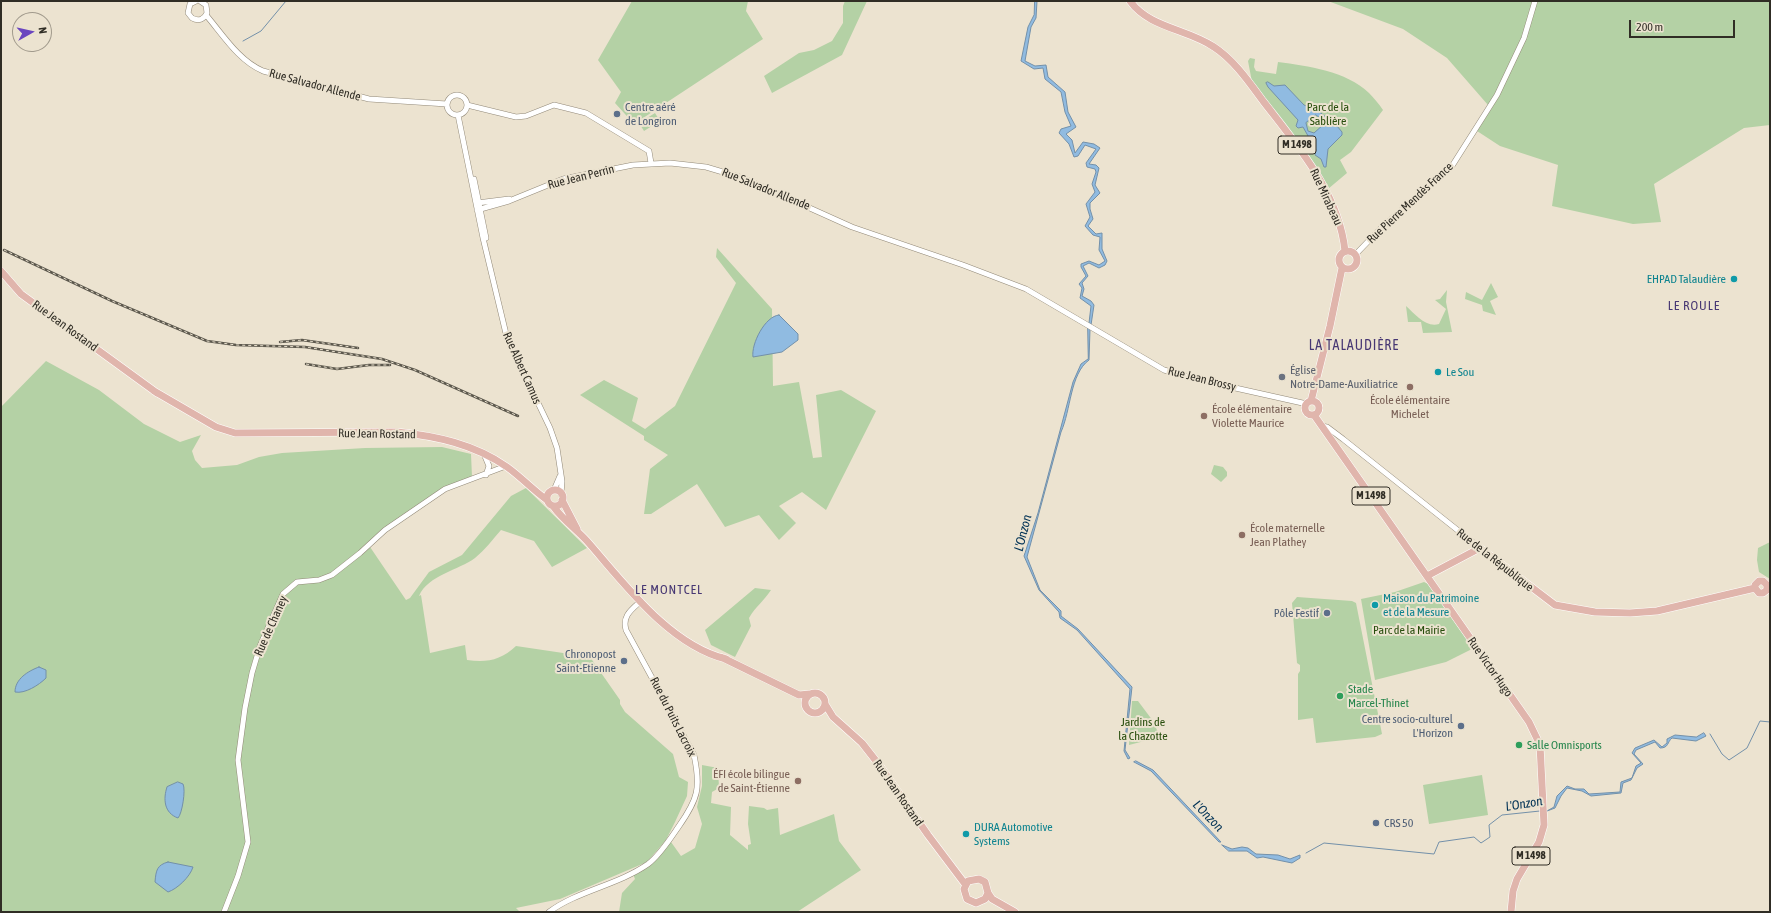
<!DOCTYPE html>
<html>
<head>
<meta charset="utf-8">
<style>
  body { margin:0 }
  #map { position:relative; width:1771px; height:913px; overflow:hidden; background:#ece3d0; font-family:"Asap Condensed",sans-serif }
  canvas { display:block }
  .frame { position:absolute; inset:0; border:2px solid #302d25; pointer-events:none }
  .north { position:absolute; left:12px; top:12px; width:40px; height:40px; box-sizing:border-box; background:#ece3d0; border:1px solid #a19a8c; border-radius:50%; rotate:82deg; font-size:11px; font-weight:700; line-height:16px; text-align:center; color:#302d25 }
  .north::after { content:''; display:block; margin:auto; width:14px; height:18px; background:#6b46bf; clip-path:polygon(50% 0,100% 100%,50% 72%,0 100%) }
  .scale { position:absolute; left:1629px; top:20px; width:106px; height:18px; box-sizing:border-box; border:2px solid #302d25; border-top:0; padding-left:5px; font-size:12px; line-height:14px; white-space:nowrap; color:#302d25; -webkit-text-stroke:3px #ece3d0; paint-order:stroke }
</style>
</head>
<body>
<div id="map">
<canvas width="1771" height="913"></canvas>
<div class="frame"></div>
<div class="north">N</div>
<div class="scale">200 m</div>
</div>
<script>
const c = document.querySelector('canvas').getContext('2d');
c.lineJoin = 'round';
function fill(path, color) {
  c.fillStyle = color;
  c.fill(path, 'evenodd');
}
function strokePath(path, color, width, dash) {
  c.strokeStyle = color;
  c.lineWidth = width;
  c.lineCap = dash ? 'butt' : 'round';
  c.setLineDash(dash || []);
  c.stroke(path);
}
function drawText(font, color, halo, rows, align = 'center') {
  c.font = font + ' "Asap Condensed",sans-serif';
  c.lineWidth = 4;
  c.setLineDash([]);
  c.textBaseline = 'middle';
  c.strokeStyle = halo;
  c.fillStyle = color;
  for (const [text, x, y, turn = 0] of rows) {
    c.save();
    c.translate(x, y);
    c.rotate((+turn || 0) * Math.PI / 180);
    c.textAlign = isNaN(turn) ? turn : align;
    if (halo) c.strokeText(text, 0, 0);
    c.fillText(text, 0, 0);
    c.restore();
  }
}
const green = new Path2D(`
  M632 1H748L746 11 763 39 634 124 615 103 621 92 598 60Z
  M845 1H867L842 55 772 93 764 76 799 53 814 50 832 41 843 23V6Z
  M1328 1H1770V125L1744 128 1654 184 1661 222 1633 224 1552 206 1558 165 1500 146 1477 131 1488 105 1447 58 1403 29Z
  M1250 58 1255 59 1254 67 1256 71 1276 74 1278 62C1308 66 1346 71 1369 93 1374 98 1379 104 1383 110L1351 152 1340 160 1347 173 1328 189 1308 155 1252 82 1248 61Z
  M655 113 660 121 644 131 639 123Z
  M717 248 772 309 773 386 799 382 813 458 822 457 816 395 841 390 876 411 826 510 802 492 779 506 796 523 779 540 759 515 725 527 697 484 651 514H644L650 469 668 455 644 440V436L580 395 604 380 638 398 632 421 645 429 675 406 736 283 716 257Z
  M1491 283 1498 297 1490 301 1496 315 1483 311 1482 305 1465 299 1466 292 1482 300Z
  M1447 290 1446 302 1452 332 1423 333 1421 322H1408L1406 306C1415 314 1426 328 1439 324L1446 309 1435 300 1440 299Z
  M46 361 99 390 144 424 180 442 201 435 192 451 195 460 202 468 237 465 259 457 282 453 365 448 442 447 471 454 472 477 447 486 368 544 406 600 410 598 429 572 462 555 511 496 526 488 587 548 552 567 534 541 501 530C493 539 485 550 475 558 459 570 428 575 419 596L421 595 430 653 465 645 467 660C487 663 501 660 516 646L590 657 620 700V704L625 712 673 754 679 777 688 782 687 796 675 822 666 840 647 862 560 899 516 908 520 912H1V407Z
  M1214 465 1223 467 1227 472V476L1221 482 1211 474Z
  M1770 542V579L1759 572 1757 560 1758 548Z
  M1424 582 1428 584 1474 648 1446 662 1375 680 1361 599 1395 592Z
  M755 588 771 590C764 601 756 606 749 618L751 626 735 657 711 645 705 630Z
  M1297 597 1352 601 1356 603 1382 734 1375 737 1316 743 1313 718 1298 720V674L1300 671V665L1297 663 1292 603Z
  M1132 701H1138L1153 721 1160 737 1129 745Z
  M702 765 718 768 719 788 712 792 711 803 731 807 730 835 748 850V845L751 844 748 824 749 806 764 808 767 810 778 808 780 835 834 814 839 841 861 870 797 912H619L622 893 635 879 633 874 671 842 681 856 695 848 702 824 697 807 702 786Z
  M1482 775 1488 815 1429 824 1423 785Z`);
const water = new Path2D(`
  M1035 1H1037L1036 18 1031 27 1025 61 1035 66 1046 65 1048 77 1065 92 1068 112 1076 127 1066 134 1072 140 1075 153 1083 142 1094 144 1100 148 1089 164 1096 165 1099 168 1095 185 1100 193 1090 203V209L1093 219 1088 226 1096 234 1102 233V249L1107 261 1105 265 1099 268 1089 263 1083 266 1088 276 1082 283 1084 289 1082 296 1091 301 1094 305 1091 325 1089 323 1091 306 1080 298 1082 288 1079 284 1086 276 1081 267V264L1089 261 1099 265 1105 261 1099 250 1100 237 1093 235 1085 226 1090 217 1086 204 1095 192 1092 184 1096 172 1095 169 1087 167 1086 163 1096 149 1085 145 1078 156 1074 157 1069 144 1059 133 1061 129 1071 126 1065 112 1061 92 1045 79 1043 68 1034 69 1021 61 1028 27 1034 15Z
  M1268 82 1274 86 1285 85 1304 105 1317 110 1337 126 1342 132V135L1328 149 1326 167H1324L1321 159 1315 155 1316 150 1303 127 1298 128 1296 126 1298 120 1268 87 1266 83ZM1316 115 1324 121V124L1314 133 1308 131 1306 123Z
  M779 315 798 334V340L782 352 753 357C751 344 765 316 779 315Z
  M1088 328 1090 329 1089 360C1070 374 1071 410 1061 432L1027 557 1040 590 1061 611V616L1078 629 1132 687 1125 750 1130 758 1128 759 1124 751 1130 689 1077 630 1060 618 1059 612 1039 590 1024 556 1038 513 1073 382 1081 364 1088 359Z
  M39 667 46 670V678C39 685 25 694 15 692 15 679 28 671 39 667Z
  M1704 733 1706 736 1696 741 1672 738C1667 742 1669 748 1660 748L1655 742 1636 750 1634 754 1643 764 1637 768 1631 780 1623 783 1621 793 1591 796 1582 791 1567 788 1561 796 1555 808 1547 811 1554 807 1557 796 1567 786 1575 789H1584L1589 794 1620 792 1621 782 1632 778 1636 766 1641 763 1632 753 1635 748 1654 740 1662 747 1667 743V739L1675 735 1696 737Z
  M1136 761 1153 770 1221 842H1219L1151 771 1134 762Z
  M178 782 183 784C186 790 182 814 178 818 164 813 163 799 167 787Z
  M1222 845 1232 849 1242 847 1248 848 1256 854 1278 855 1290 859 1300 855V858L1292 863 1263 857 1257 858 1247 851H1229Z
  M168 862 193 867C190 877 177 889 168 892L155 882C156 870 157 865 168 862Z`);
const stream = new Path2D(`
  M243 41 261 31 286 1
  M1710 734 1722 754 1729 760 1747 748 1760 721 1770 722
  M1306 853 1324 843 1434 854 1439 842 1474 837 1481 843 1490 837 1489 825 1502 815 1540 811`);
const minor = new Path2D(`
  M196 1 190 4 188 13 192 18C199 22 204 19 207 13L206 5 200 1
  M206 15C223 35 239 61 263 71L369 99 447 104
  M447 105a10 10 0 1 1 20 0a10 10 0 1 1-20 0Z
  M467 105 516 117 526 116 554 105 586 113 649 151 651 163
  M458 115 483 238 507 338 550 428 557 448 562 481 561 494
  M474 179 486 238
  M477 203 509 199
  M477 210 509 201 563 179 633 165 670 163 706 167 743 178 852 227 963 265 1026 289 1164 370 1195 379 1307 404
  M1356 254 1380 229 1452 166 1497 95 1524 38 1535 1
  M1321 426 1327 427 1343 439 1480 548
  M484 454 489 466 486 475
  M554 490 560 476
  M224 912 238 876 248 842 238 760 245 708 252 673 260 646 283 594 297 582 319 580 332 575 360 553 385 530 445 489 506 466
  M549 912C577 891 618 885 648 864 660 855 670 839 679 826 698 799 701 788 694 755L626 630C622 616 631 610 641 601`);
const major = new Path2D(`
  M1130 1C1149 28 1188 29 1214 47 1234 60 1249 82 1263 101 1297 145 1339 193 1345 251
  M1339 260a9 9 0 1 1 18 0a9 9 0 1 1-18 0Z
  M1 271 21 294 157 393
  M154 391 216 427 235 433 397 432C436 436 474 444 507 467 521 477 533 490 547 500
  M1311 401 1330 326 1342 268
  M1305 408a7 7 0 1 1 14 0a7 7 0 1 1-14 0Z
  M1314 415 1529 722 1540 745 1544 825 1539 842 1517 879 1513 891 1511 912
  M547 498a8 8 0 1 1 16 0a8 8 0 1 1-16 0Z
  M562 500 577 529
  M553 506C562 519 576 529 587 541 624 583 669 645 726 659
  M1427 576 1480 548 1555 605 1595 612 1630 613 1657 611 1755 588
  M1755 588V585L1759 581H1763L1767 585
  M1755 588 1759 593H1763L1767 590V585
  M723 658 799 695 810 694
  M805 703a10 10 0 1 1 20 0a10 10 0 1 1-20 0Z
  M825 704 833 717 862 743 880 766 928 835 965 884
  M988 893 985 899 976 903 967 899 964 889 968 881 979 879 985 882 988 893 992 899 1015 912`);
const rail = new Path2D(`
  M4 250 112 301 207 341 236 345 305 347 382 359 415 370 518 416
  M280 342 302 340 358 348
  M306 364 337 369 369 365H390`);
const markers = [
  [617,114,4,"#5c6f8a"],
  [1734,279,4,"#0f9aa8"],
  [1438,372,4,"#0f9aa8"],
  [1282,377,4,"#6b7280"],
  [1410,387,4,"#8d6e63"],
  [1204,416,4,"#8d6e63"],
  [1242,535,4,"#8d6e63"],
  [1375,605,4,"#0f9aa8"],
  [1327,613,4,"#5c6f8a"],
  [624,661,4,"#5c6f8a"],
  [1340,696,4,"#2e9e5b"],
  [1461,726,4,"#5c6f8a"],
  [1519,745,4,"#2e9e5b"],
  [798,781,4,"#8d6e63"],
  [1376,823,4,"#5c6f8a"],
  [966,834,4,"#0f9aa8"]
];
const shields = [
  [1297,145,38],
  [1371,496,38],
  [1531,856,38]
];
const shieldNames = [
  ["M 1498",1297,145],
  ["M 1498",1371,496],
  ["M 1498",1531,856]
];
const streetNames = [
  ["Rue Salvador Allende",315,85,15],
  ["Rue Jean Perrin",581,177,-14],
  ["Rue Salvador Allende",766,189,22],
  ["Rue Mirabeau",1326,197,65],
  ["Rue Pierre Mendès France",1410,203,-43],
  ["Rue Jean Rostand",65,326,36],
  ["Rue Albert Camus",522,368,66],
  ["Rue Jean Brossy",1202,379,14],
  ["Rue Jean Rostand",377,434,1],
  ["Rue de la République",1495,560,38],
  ["Rue de Chaney",271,626,-66],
  ["Rue Victor Hugo",1490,667,55],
  ["Rue du Puits Lacroix",673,717,63],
  ["Rue Jean Rostand",898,793,55]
];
const serviceNames = [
  ["Centre aéré",625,107,"left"],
  ["de Longiron",625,121,"left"],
  ["Pôle Festif",1319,613],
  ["Chronopost",616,654],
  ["Saint-Etienne",616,668],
  ["Centre socio-culturel",1453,719],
  ["L'Horizon",1453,733],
  ["CRS 50",1384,823,"left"]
];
const parkNames = [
  ["Parc de la",1328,107],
  ["Sablière",1328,121],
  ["Parc de la Mairie",1409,630],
  ["Jardins de",1143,722],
  ["la Chazotte",1143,736]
];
const cultureNames = [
  ["EHPAD Talaudière",1726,279,"right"],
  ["Le Sou",1446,372],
  ["Maison du Patrimoine",1383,598],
  ["et de la Mesure",1383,612],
  ["DURA Automotive",974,827],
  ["Systems",974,841]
];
const worshipNames = [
  ["Église",1290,370],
  ["Notre-Dame-Auxiliatrice",1290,384]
];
const educationNames = [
  ["École élémentaire",1410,400,"center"],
  ["Michelet",1410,414,"center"],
  ["École élémentaire",1212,409],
  ["Violette Maurice",1212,423],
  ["École maternelle",1250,528],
  ["Jean Plathey",1250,542],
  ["ÉFI école bilingue",790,774,"right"],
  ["de Saint-Étienne",790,788,"right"]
];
const leisureNames = [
  ["Stade",1348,689],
  ["Marcel-Thinet",1348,703],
  ["Salle Omnisports",1527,745]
];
const neighbourhoodNames = [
  ["LE ROULE",1694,306],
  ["LE MONTCEL",669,590]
];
const waterNames = [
  ["L'Onzon",1023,533,-76],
  ["L'Onzon",1524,804,-9],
  ["L'Onzon",1208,816,46]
];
const quarterNames = [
  ["LA TALAUDIÈRE",1354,346]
];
fill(green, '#b4d1a5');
fill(water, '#90bbe1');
strokePath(water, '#7390a9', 1);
strokePath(stream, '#7390a9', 1);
strokePath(minor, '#928978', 6);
strokePath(major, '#fff', 8);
strokePath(minor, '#fff', 5);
strokePath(major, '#e0b5ac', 7);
strokePath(rail, '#5c584d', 2.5);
strokePath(rail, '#ece3d0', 1, [3]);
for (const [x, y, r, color] of markers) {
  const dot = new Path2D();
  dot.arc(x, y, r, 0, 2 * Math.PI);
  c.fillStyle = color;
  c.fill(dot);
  strokePath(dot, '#ece3d0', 1.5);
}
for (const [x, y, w] of shields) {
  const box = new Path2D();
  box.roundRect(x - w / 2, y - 9, w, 18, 3);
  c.fillStyle = '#ece3d0';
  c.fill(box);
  strokePath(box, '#302d25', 1);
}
drawText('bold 11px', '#302d25', null, shieldNames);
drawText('12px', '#302d25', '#ece3d0', streetNames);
drawText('12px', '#4e5e75', '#ece3d0', serviceNames, 'right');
drawText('12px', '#284e0d', '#ece3d0', parkNames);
drawText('12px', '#0d838f', '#ece3d0', cultureNames, 'left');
drawText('12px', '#5b616d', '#ece3d0', worshipNames, 'left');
drawText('12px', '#785e54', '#ece3d0', educationNames, 'left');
drawText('12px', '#27864d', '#ece3d0', leisureNames, 'left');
c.letterSpacing = '1px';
drawText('13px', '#473773', '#ece3d0', neighbourhoodNames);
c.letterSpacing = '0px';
drawText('italic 13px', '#003255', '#ece3d0', waterNames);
c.letterSpacing = '1px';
drawText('14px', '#473773', '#ece3d0', quarterNames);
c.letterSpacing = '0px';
</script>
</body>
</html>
